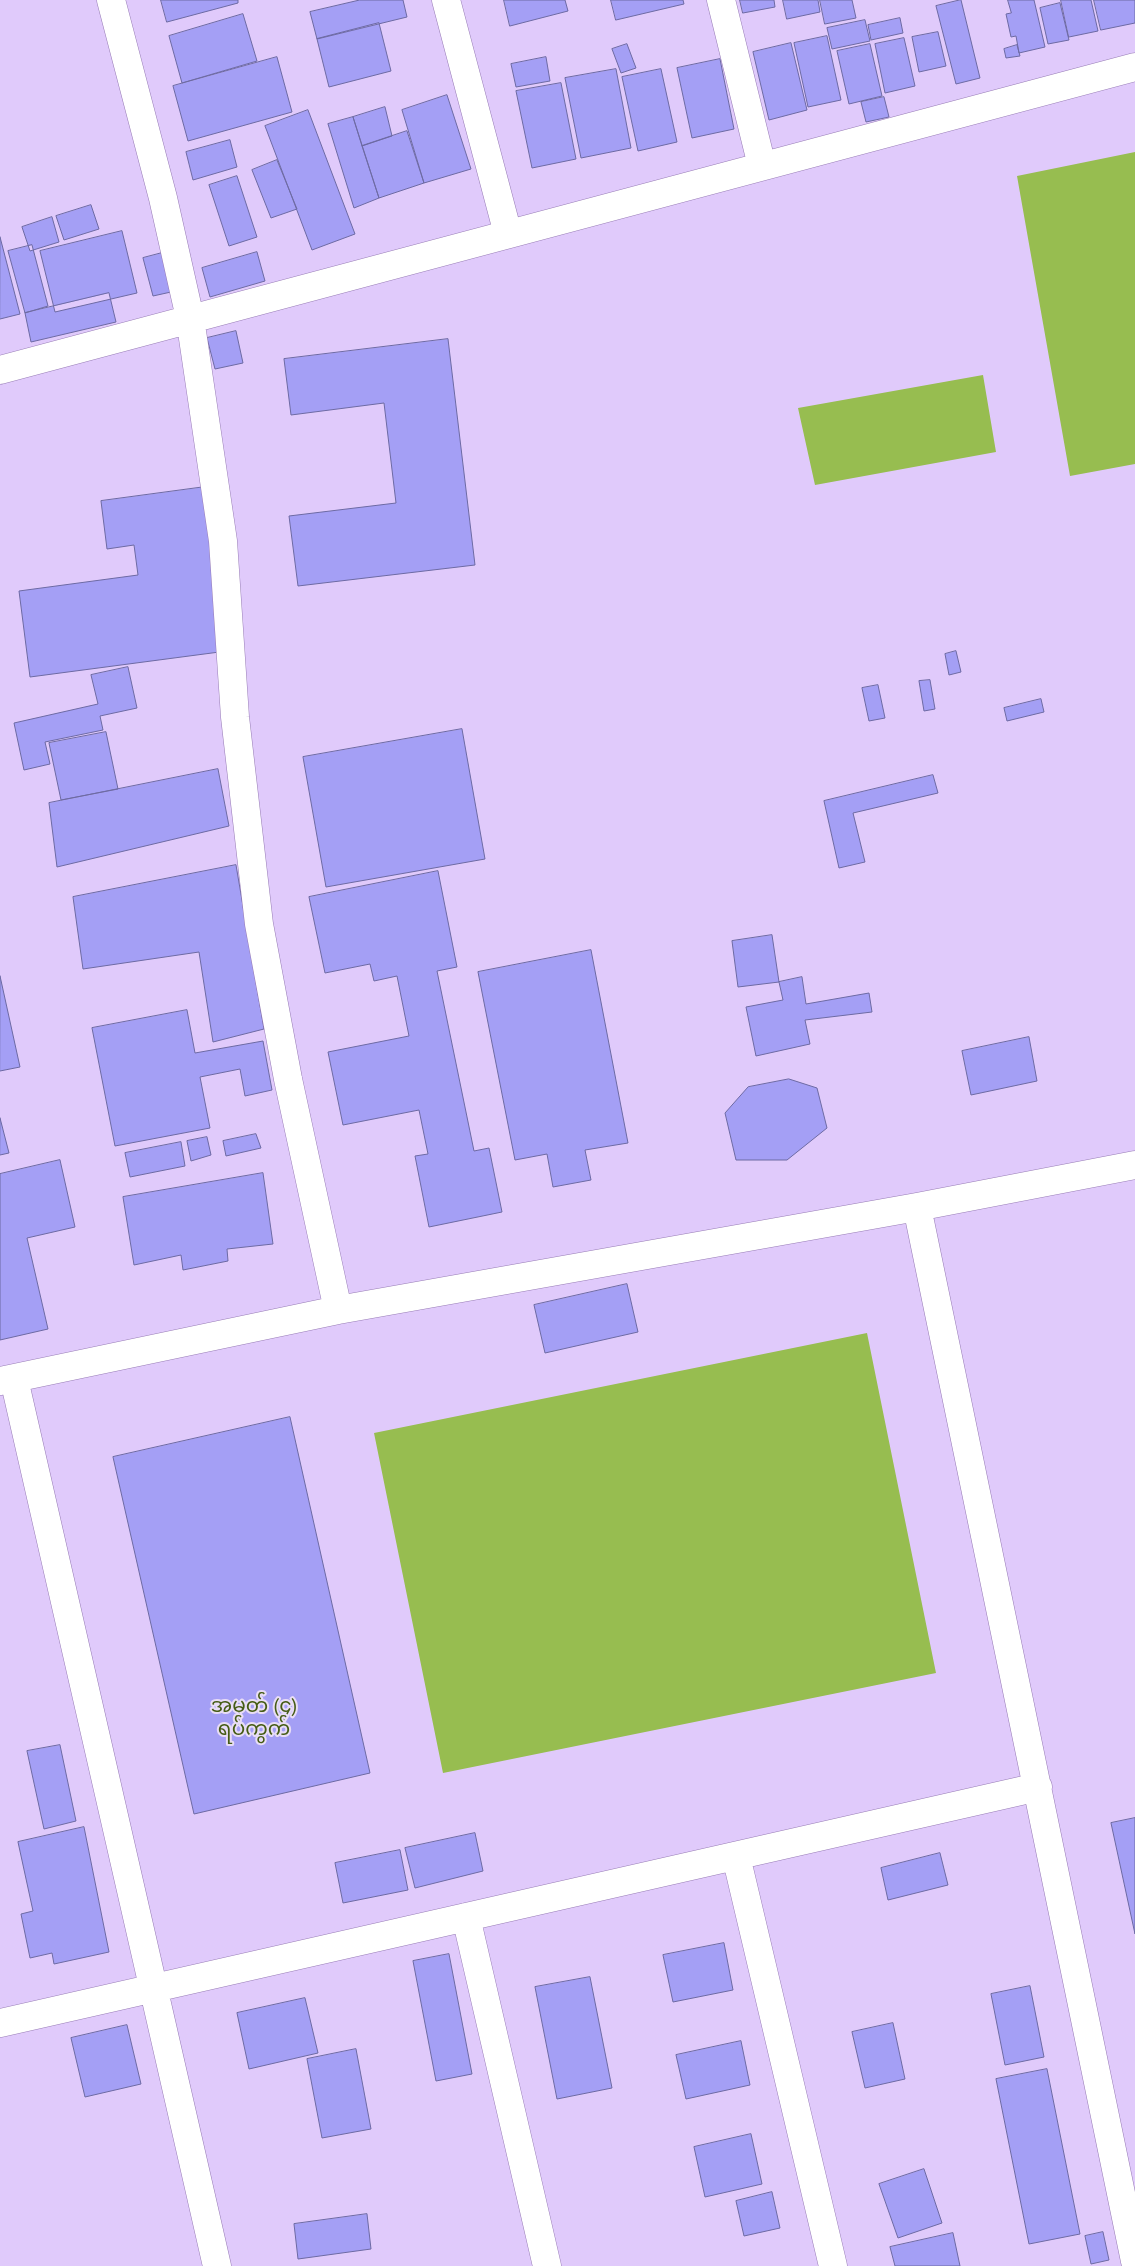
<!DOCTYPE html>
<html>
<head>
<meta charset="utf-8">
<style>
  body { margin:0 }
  canvas { display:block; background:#e0cafb }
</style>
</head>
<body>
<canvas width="1135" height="2266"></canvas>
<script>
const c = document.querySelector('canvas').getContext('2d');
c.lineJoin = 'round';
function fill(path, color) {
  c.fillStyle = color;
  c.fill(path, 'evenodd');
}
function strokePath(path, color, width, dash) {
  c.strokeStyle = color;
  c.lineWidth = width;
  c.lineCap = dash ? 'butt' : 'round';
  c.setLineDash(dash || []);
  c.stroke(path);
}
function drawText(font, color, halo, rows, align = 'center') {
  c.font = font + ' "PT Sans","Noto Sans Myanmar",sans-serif';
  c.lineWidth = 4;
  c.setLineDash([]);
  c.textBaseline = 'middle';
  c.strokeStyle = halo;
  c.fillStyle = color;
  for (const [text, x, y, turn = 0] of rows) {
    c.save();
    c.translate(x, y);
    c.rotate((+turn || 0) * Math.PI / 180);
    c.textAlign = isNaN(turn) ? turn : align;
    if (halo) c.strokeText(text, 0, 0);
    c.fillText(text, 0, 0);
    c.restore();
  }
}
const green = new Path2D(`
  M1135 152V464L1070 476 1017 176Z
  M983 375 996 452 815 485 798 408Z
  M867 1333 936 1673 443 1773 374 1433Z`);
const building = new Path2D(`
  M161 0H238V3L167 22Z
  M360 0H403L407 17 317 39 310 12Z
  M504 0H565L568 11 510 26Z
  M611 0H683L684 4 616 20Z
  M740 0H774L775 7 743 13Z
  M783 0H818L820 12 787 19Z
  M820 0H852L856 18 825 24Z
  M961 0 980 78 956 84 936 6Z
  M1008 0H1034L1045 47 1019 53 1016 36 1011 37 1006 14 1011 13Z
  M1061 0H1091L1098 31 1069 37Z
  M1094 0H1135V23L1101 30Z
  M1060 3 1069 40 1048 44 1040 8Z
  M243 14 257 61 182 83 169 36Z
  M900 18 903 33 871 40 868 25Z
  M865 20 870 41 832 49 827 28Z
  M379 23 391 71 329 87 317 39Z
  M938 32 946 66 919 72 912 37Z
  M827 36 841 100 808 107 794 43Z
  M904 38 915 86 885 93 875 44Z
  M791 43 807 110 769 120 753 52Z
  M627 44 636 68 621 73 612 49Z
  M870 44 882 96 849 104 837 51Z
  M1017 45 1020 56 1006 58 1004 49Z
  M277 57 292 112 188 141 173 86Z
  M546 57 550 81 516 87 511 64Z
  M720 59 734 129 692 138 677 68Z
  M616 69 631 148 581 158 565 78Z
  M661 69 677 142 638 151 622 77Z
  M561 83 576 159 532 168 516 91Z
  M447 95 471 169 424 183 402 110Z
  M884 97 889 117 866 122 861 102Z
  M385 107 392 136 362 146 353 117Z
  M308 110 355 234 312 250 265 126Z
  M353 117 379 198 354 208 328 124Z
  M407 131 424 183 379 198 362 146Z
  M230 140 237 167 193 180 186 152Z
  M277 160 297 209 271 218 252 170Z
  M237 176 257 237 229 246 209 185Z
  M91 205 99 229 64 240 56 216Z
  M52 217 59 242 30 251 22 227Z
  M122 231 137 293 55 312 40 251Z
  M0 237 20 314 0 319Z
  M32 245 48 306 25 313 8 251Z
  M257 252 265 281 210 297 202 268Z
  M162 253 171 292 153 296 143 258Z
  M109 293 116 322 31 342 25 313Z
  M236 331 243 363 215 369 207 338Z
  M448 339 475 565 298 586 289 516 396 503 384 403 291 415 284 359Z
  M205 487 227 651 30 677 19 591 138 575 134 545 107 549 101 501Z
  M956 651 961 672 949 675 945 654Z
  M128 667 137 708 100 716 103 730 45 742 50 764 24 770 14 723 98 704 91 675Z
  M930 680 935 709 924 711 919 681Z
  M878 685 885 718 869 721 862 688Z
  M1041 699 1044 712 1007 721 1004 708Z
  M462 729 485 859 326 887 303 757Z
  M106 732 118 789 61 800 49 743Z
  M218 769 229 826 57 867 49 803Z
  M933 775 938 793 853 813 865 862 839 868 824 801Z
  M236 865 264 1029 213 1042 199 952 83 969 73 897Z
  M438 871 457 967 437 971 474 1151 489 1148 502 1212 429 1227 415 1156 428 1154 419 1110 343 1125 328 1052 409 1036 397 976 374 981 370 964 325 973 309 897Z
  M772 935 779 982 738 987 732 941Z
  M591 950 628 1143 585 1150 591 1180 553 1187 547 1154 515 1160 478 972Z
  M0 976 20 1067 0 1071Z
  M802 977 806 1004 869 993 872 1012 805 1020 810 1044 756 1056 746 1007 783 1000 779 982Z
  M187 1010 195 1053 263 1041 272 1090 245 1096 240 1069 200 1077 210 1128 115 1146 92 1028Z
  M1029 1037 1037 1081 971 1095 962 1051Z
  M789 1079 817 1088 827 1128 787 1160H736L725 1113 748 1087Z
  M0 1118 9 1153 0 1155Z
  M256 1134 261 1148 226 1156 223 1141Z
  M207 1137 211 1155 191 1161 187 1141Z
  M181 1142 185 1166 130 1177 125 1153Z
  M60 1160 75 1227 27 1238 48 1329 0 1340V1174Z
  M263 1173 273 1244 227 1249 228 1261 183 1270 181 1255 134 1265 123 1197Z
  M627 1284 638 1332 545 1353 534 1305Z
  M290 1417 370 1773 194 1814 113 1457Z
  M60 1745 76 1821 44 1829 27 1751Z
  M1135 1818V1934L1111 1823Z
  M84 1827 109 1952 54 1964 52 1953 30 1958 21 1914 33 1911 18 1842Z
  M475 1833 483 1871 415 1888 405 1848Z
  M400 1850 408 1890 343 1903 335 1863Z
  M940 1853 948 1885 888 1900 881 1868Z
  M724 1943 733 1990 673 2002 663 1955Z
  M449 1954 472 2074 436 2081 413 1961Z
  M590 1977 612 2088 557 2099 535 1987Z
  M1030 1986 1044 2057 1005 2065 991 1994Z
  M305 1998 318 2053 249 2069 237 2013Z
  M893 2023 905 2079 865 2088 852 2032Z
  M127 2025 141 2084 85 2097 71 2038Z
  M741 2041 750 2085 686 2099 676 2055Z
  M356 2049 371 2129 322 2138 307 2059Z
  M1047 2069 1080 2234 1029 2244 996 2079Z
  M751 2134 762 2184 705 2197 694 2147Z
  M924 2169 942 2223 898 2238 879 2184Z
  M772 2192 780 2228 744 2236 736 2201Z
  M367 2214 371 2249 298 2259 294 2224Z
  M1103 2232 1109 2260 1091 2264 1085 2236Z
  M953 2233 960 2266H895L890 2247Z`);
const minor = new Path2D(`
  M111 0 163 198 190 318 223 541 235 717 259 924 288 1079 338 1310
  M446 0 508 234
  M721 0 762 166
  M0 370 1135 67
  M917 1207 1135 2261
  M14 1379 217 2266
  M0 1381 338 1310 917 1207 1135 1165
  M736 1856 833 2266
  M466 1917 547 2266
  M0 2023 1038 1787`);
const quarterNames = [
  ["အမှတ် (၄)",254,1706],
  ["ရပ်ကွက်",254,1729]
];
fill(green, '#97bd50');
fill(building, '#a49ff5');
strokePath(building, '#6d6aa3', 1);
strokePath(minor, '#987db6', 29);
strokePath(minor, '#fff', 28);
drawText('20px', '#455c14', '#e8ddf6', quarterNames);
</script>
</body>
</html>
